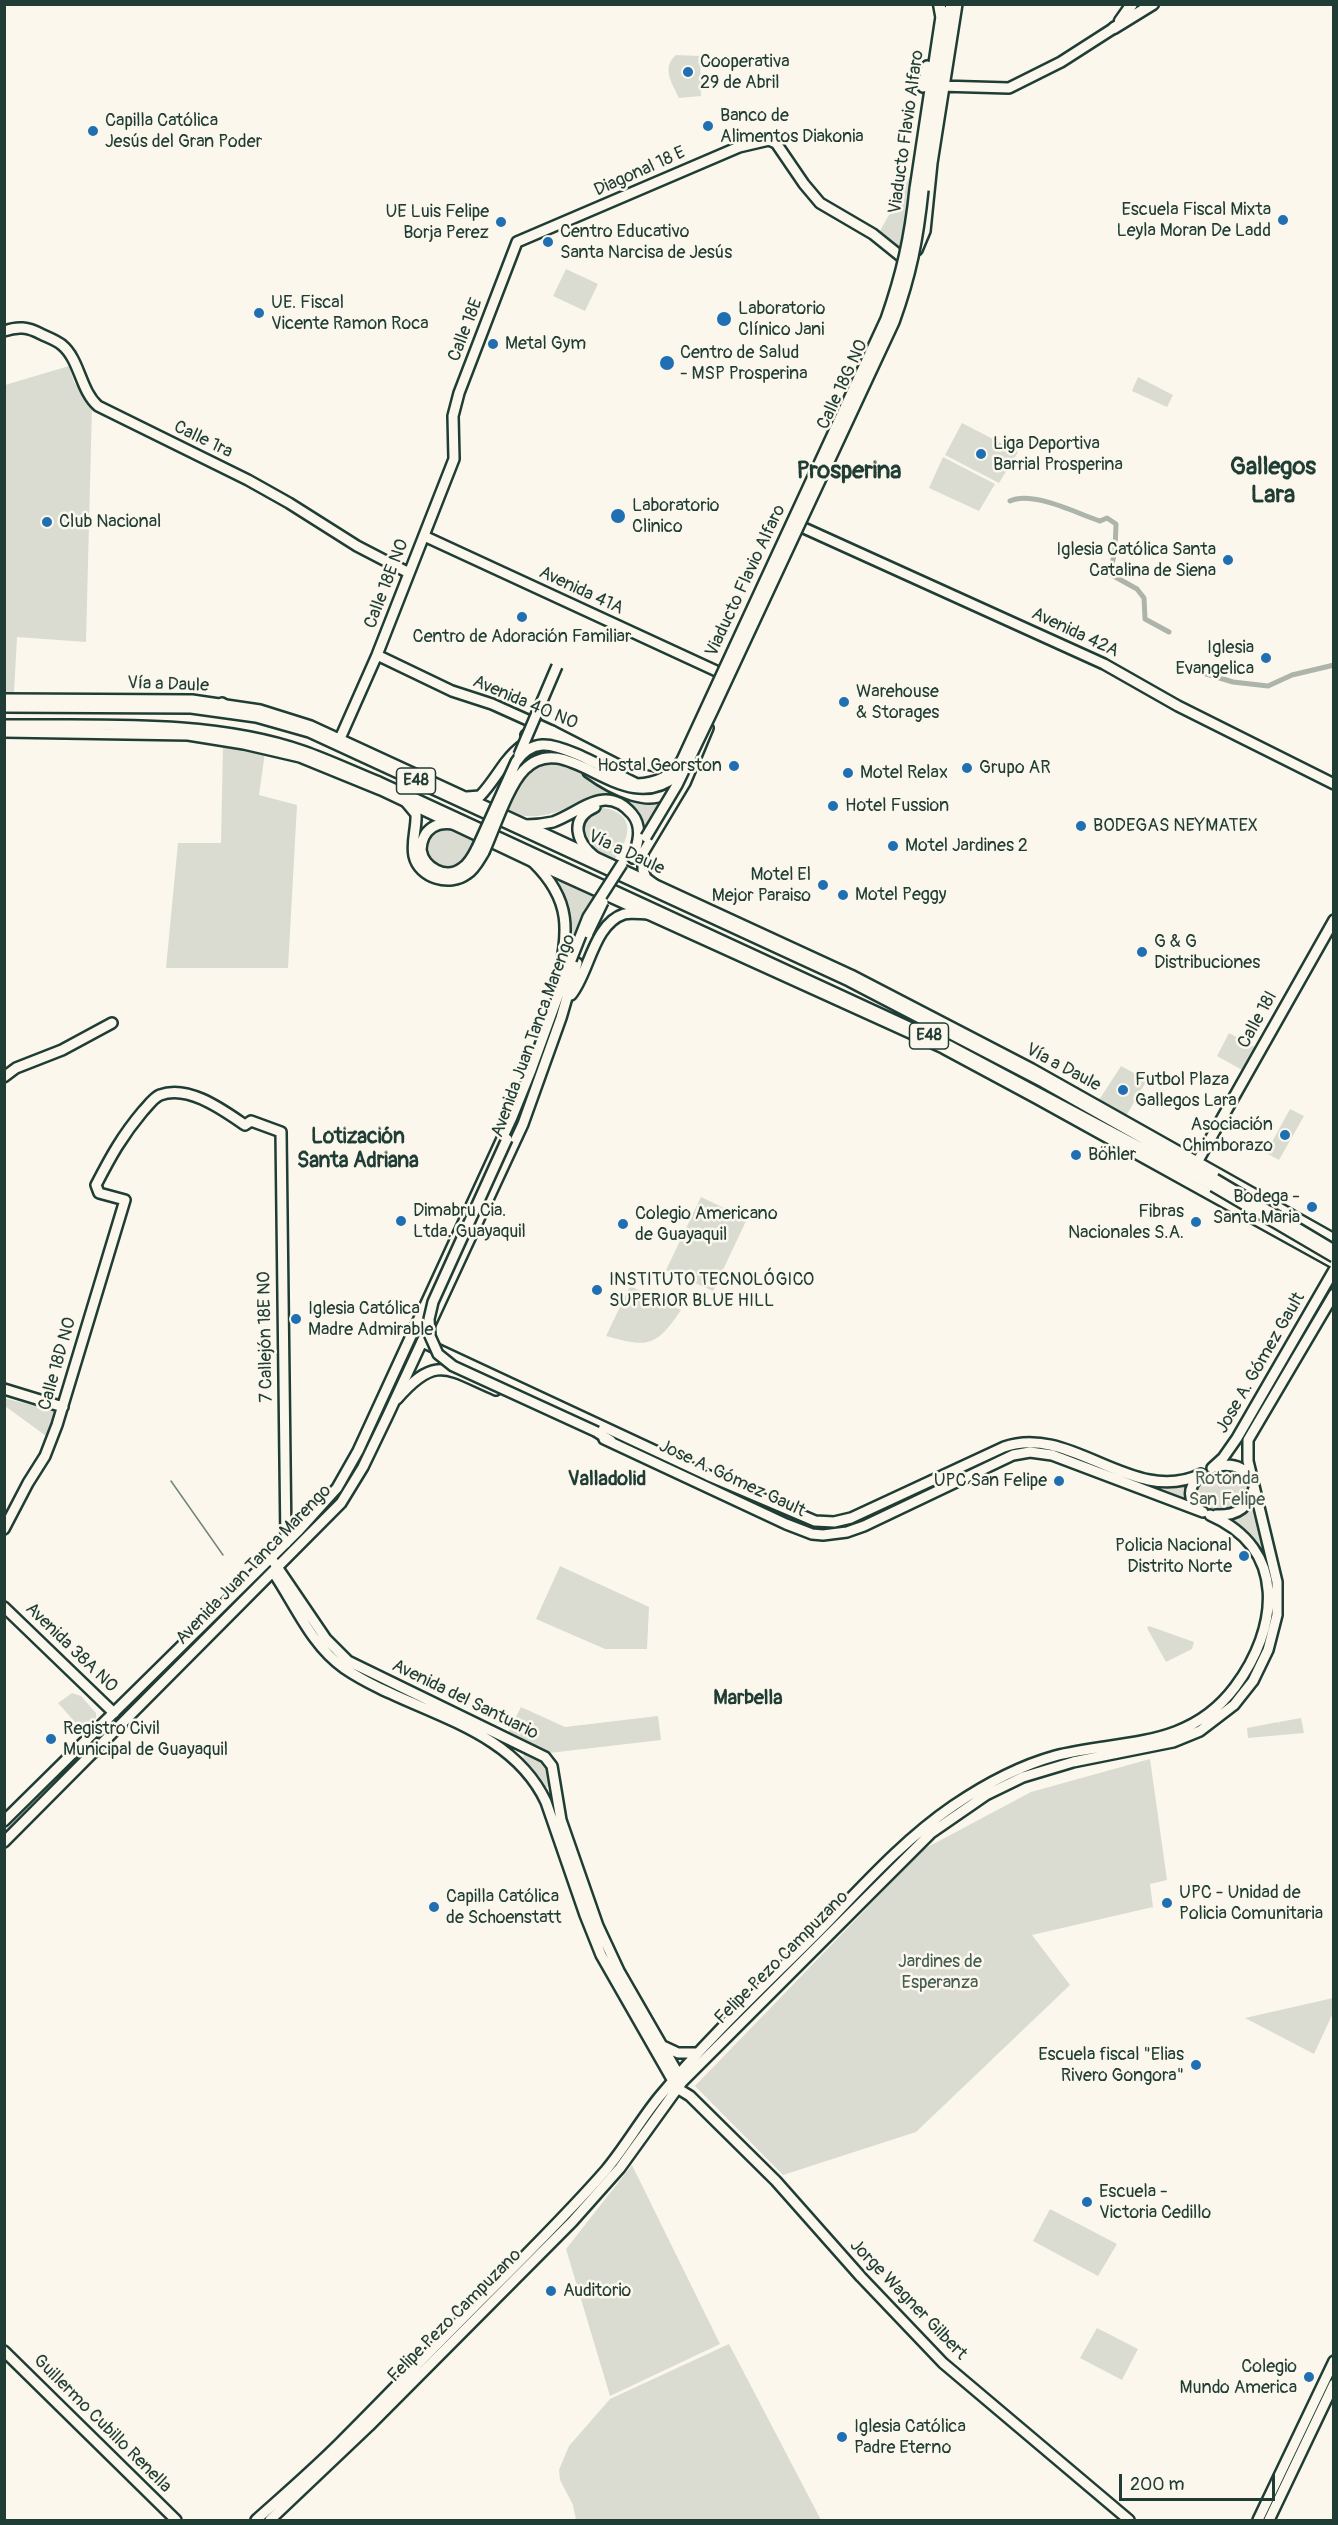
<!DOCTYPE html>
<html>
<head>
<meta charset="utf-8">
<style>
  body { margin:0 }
  #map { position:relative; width:1338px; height:2525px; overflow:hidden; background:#fbf7ec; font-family:Pangolin,sans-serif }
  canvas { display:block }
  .frame { position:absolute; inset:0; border:6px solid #1f3d34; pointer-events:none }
  .scale { position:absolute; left:1119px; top:2474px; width:156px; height:27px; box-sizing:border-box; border:3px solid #1f3d34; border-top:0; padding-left:8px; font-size:18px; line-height:21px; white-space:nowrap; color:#1f3d34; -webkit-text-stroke:4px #fbf7ec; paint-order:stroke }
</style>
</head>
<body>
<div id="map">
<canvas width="1338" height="2525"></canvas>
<div class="frame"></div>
<div class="scale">200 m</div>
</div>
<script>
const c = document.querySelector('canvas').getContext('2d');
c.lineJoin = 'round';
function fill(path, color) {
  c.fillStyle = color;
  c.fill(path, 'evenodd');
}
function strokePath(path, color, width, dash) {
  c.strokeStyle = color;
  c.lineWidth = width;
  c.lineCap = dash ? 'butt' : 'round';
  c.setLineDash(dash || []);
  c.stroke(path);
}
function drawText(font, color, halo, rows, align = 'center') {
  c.font = font + ' Pangolin,sans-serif';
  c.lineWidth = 5;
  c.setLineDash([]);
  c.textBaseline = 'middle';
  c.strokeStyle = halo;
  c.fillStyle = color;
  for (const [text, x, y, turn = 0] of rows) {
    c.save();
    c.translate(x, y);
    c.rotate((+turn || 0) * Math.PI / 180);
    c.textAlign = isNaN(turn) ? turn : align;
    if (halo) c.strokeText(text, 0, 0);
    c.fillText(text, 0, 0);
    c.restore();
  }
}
const green = new Path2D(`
  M676 55 700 56 701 96 679 98C672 83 661 68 676 55Z
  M914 169 903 251 880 231Z
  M566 269 598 284 585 311 553 296Z
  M69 366 74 382 92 406 86 642 17 637 14 693 5 692V385Z
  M1138 377 1173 395 1167 407 1132 391Z
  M962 423 1018 452 999 483 945 455Z
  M943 457 995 484 979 511 929 488Z
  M223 744 265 752 259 795 297 805 288 968H166L178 843H221Z
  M548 762 564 763 584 772 606 788 666 797 645 832C639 810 624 795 600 794 569 806 542 825 507 812 517 791 523 768 548 762Z
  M604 808C637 814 630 839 614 860 606 856 595 853 588 847 574 832 585 810 604 808Z
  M441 829 461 833 474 839C445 907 406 839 441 829Z
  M555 873 595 893 572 941 569 906Z
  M1229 1033 1257 1048 1244 1071 1217 1056Z
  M1121 1066 1147 1080 1126 1116 1099 1100Z
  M1290 1109 1304 1116 1279 1160 1266 1153Z
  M701 1197 747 1219 713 1291 666 1270Z
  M630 1286 681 1310C656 1347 648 1348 606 1336Z
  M4 1398 55 1411 46 1436 5 1406Z
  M1223 1470C1261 1470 1252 1514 1217 1510 1208 1509 1202 1507 1196 1500V1486L1203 1478Z
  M1122 1475 1159 1485 1187 1483 1188 1501 1121 1479Z
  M1253 1501 1267 1555 1263 1556 1251 1538 1231 1519 1246 1511Z
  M560 1566 649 1607 647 1649H605L536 1619Z
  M1149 1626 1194 1642 1192 1649 1166 1662 1147 1628Z
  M72 1693 81 1696 96 1713V1718L83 1731 58 1703Z
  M521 1707 565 1727 658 1716 661 1740 549 1753 508 1733Z
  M1301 1718 1304 1733 1248 1738 1247 1728 1278 1722 1279 1725V1722Z
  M528 1752 547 1764 552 1783 550 1787H543L523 1760 524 1753Z
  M1150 1759 1167 1880 1150 1884 1153 1907 1032 1935 1070 1985 916 2132 783 2175 695 2086 924 1849 1031 1792Z
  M1333 1998V2013L1314 2054 1245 2018Z
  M632 2165 720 2344 610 2396 566 2249Z
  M1050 2209 1117 2244 1098 2276 1033 2241Z
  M1097 2328 1138 2349 1122 2380 1080 2358Z
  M729 2344 821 2520H576L573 2505 560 2480 559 2470 569 2446 610 2399Z`);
const stream = new Path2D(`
  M171 1481 223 1555`);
const canal = new Path2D(`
  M1010 501C1032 490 1078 514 1100 521L1107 518 1116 524 1115 550 1110 574 1137 589 1144 598 1145 619 1169 632
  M1203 673 1233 682 1268 686 1292 675 1334 665`);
const secondary = new Path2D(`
  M940 86 1009 88 1061 62 1114 28
  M917 250 925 231 932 163 957 4
  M4 331C18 326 28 327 41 334 47 337 56 340 62 345 80 360 80 390 98 406L248 480 289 503 357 546 409 573
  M795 524 1104 664 1178 706 1334 784
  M424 536 725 675
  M377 655 452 691 492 704 552 731 634 773 660 779
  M4 699 192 700 260 710 311 726 851 975 1032 1069 1334 1239
  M4 732 188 735 244 744 300 757 381 790 533 862 943 1048 1036 1098 1334 1263
  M338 743 377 655 454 459 453 416 459 393 517 242 739 147 769 140 776 143 804 184 820 203 873 234 909 263
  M4 1077 16 1068 62 1050 112 1023
  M1195 1166 1334 920
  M422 1342 707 1475 815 1521 834 1522 851 1518 1004 1447C1071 1423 1133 1507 1201 1474
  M4 1389 63 1407
  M397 1399C436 1354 447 1369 496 1390
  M604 1439 786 1524 812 1534 823 1535 847 1532 864 1526 1013 1455 1030 1452 1052 1455 1203 1512
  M1213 1467C1228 1463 1242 1465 1252 1478
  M1212 1468 1223 1458 1237 1438 1334 1270
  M1199 1476C1188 1488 1187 1500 1200 1510
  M1216 1515C1236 1516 1249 1508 1254 1488
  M4 1529 28 1483 45 1456 57 1425 125 1200 99 1193 96 1185C111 1156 122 1136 143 1111 148 1106 153 1098 160 1095 188 1084 223 1110 245 1125L251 1121 281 1132 286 1543
  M271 1558 326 1639 348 1661 545 1757 552 1766 561 1820 598 1926 619 1971 680 2077
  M273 1572C295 1604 311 1645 344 1668 410 1713 509 1723 546 1802L585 1915 601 1955 677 2088 690 2096 776 2181 861 2277 943 2363 1129 2520
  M4 1607 114 1713
  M663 2046 678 2053H697
  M4 2351 176 2520
  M256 2520C284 2495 313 2470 340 2443 385 2398 429 2352 474 2307 519 2262 565 2217 606 2170 626 2146 641 2119 660 2096 709 2037 765 1985 819 1931 861 1888 902 1841 953 1806 984 1785 1019 1766 1055 1756 1121 1739 1188 1750 1235 1687 1279 1628 1288 1549 1210 1515
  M270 2520 369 2426 572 2222 620 2168 682 2082 931 1833 986 1795 1023 1777 1073 1762 1173 1742 1200 1731 1234 1705 1253 1681 1268 1650 1277 1615V1582L1248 1461V1440L1334 1294
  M1258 2520 1334 2361
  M1269 2520 1334 2384`);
const primary = new Path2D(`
  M923 87 927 66
  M915 189 942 10
  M923 190 926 155 951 4
  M222 703 236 712
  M4 707 191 708 256 717 309 732 849 981 1043 1082 1215 1179
  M4 725C101 726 211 719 303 751 329 760 354 772 379 782L946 1044 1213 1186
  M526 735 536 730 552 731
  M588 772C607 786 658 816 674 783
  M467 797 480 796C489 787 497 774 505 763 536 722 560 738 597 760
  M406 802 416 814C417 827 411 842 414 856 419 878 450 887 467 874 475 869 479 860 484 852
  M595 807C568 819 577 843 595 857
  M457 825C437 820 422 829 421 850 424 868 446 880 462 868 469 864 473 856 477 848
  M526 825C535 825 544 824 553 822 581 812 605 783 632 814 643 827 638 843 633 858
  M533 862C573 901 568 931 558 981
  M654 884 646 878 643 870V853L685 783 708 728
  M571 995C589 974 593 924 624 914 631 912 641 914 648 914
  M1170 1168 1185 1180
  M597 1432 611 1441
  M4 1821 299 1530 337 1488 358 1451 512 1117 531 1070 571 960
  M4 1842 341 1503 363 1467 388 1415 523 1124 561 1018 577 963`);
const highway = new Path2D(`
  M939 4 941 15
  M1120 21 1132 4
  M1114 28 1153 4`);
const primaryBridge = new Path2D(`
  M519 755 557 666
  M646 837 677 785 713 710 894 322C911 275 918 239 923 190
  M477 848 516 762C522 753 530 746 542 745 564 743 615 774 637 784 657 783 670 777 682 760L886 319C902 273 910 237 915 189
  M484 852C494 830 508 786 524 770 567 725 621 821 676 776
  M588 933 603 902
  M571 960 588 917 622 864
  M507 1139 433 1302 429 1319 430 1336 438 1354 453 1366 597 1432
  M1215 1179 1334 1250
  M1213 1186 1334 1257`);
const markers = [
  [688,72,6,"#1f6fb2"],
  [708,126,6,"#1f6fb2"],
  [93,131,6,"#1f6fb2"],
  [1283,220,6,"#1f6fb2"],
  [501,222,6,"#1f6fb2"],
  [548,242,6,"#1f6fb2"],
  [259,313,6,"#1f6fb2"],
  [724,319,8,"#1f6fb2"],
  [493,344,6,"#1f6fb2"],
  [667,363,8,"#1f6fb2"],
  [981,454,6,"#1f6fb2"],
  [618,516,8,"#1f6fb2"],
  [47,522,6,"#1f6fb2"],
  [1228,560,6,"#1f6fb2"],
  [522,617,6,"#1f6fb2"],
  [1266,658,6,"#1f6fb2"],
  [844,702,6,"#1f6fb2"],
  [734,766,6,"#1f6fb2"],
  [967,768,6,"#1f6fb2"],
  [848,773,6,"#1f6fb2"],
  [833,806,6,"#1f6fb2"],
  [1081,826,6,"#1f6fb2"],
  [893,846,6,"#1f6fb2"],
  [823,885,6,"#1f6fb2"],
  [843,895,6,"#1f6fb2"],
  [1142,952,6,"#1f6fb2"],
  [1123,1090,6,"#1f6fb2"],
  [1285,1135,6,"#1f6fb2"],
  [1076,1155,6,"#1f6fb2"],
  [1312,1207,6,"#1f6fb2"],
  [401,1221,6,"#1f6fb2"],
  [1196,1222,6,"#1f6fb2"],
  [623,1224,6,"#1f6fb2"],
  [597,1290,6,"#1f6fb2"],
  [296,1319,6,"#1f6fb2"],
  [1059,1481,6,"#1f6fb2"],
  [1244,1556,6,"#1f6fb2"],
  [51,1739,6,"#1f6fb2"],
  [1167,1903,6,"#1f6fb2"],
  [434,1907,6,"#1f6fb2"],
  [1196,2065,6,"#1f6fb2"],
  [1087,2202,6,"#1f6fb2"],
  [551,2291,6,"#1f6fb2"],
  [1309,2377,6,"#1f6fb2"],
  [842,2437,6,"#1f6fb2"]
];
const shields = [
  [416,781,39],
  [929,1036,39]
];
const shieldNames = [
  ["E48",416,781],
  ["E48",929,1036]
];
const poiNames = [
  ["Cooperativa",700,62],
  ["29 de Abril",700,83],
  ["Banco de",720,116],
  ["Alimentos Diakonia",720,137],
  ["Capilla Católica",105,121],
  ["Jesús del Gran Poder",105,142],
  ["Escuela Fiscal Mixta",1271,210,"right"],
  ["Leyla Moran De Ladd",1271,231,"right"],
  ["UE Luis Felipe",489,212,"right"],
  ["Borja Perez",489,233,"right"],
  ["Centro Educativo",560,232],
  ["Santa Narcisa de Jesús",560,253],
  ["UE. Fiscal",271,303],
  ["Vicente Ramon Roca",271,324],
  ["Laboratorio",738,309],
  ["Clínico Jani",738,330],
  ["Metal Gym",505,344],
  ["Centro de Salud",680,353],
  ["- MSP Prosperina",680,374],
  ["Liga Deportiva",993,444],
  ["Barrial Prosperina",993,465],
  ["Laboratorio",632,506],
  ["Clinico",632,527],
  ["Club Nacional",59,522],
  ["Iglesia Católica Santa",1216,550,"right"],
  ["Catalina de Siena",1216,571,"right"],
  ["Centro de Adoración Familiar",522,637,"center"],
  ["Iglesia",1254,648,"right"],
  ["Evangelica",1254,669,"right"],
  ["Warehouse",856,692],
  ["& Storages",856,713],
  ["Hostal Georston",722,766,"right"],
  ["Grupo AR",979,768],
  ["Motel Relax",860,773],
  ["Hotel Fussion",845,806],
  ["BODEGAS NEYMATEX",1093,826],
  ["Motel Jardines 2",905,846],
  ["Motel El",811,875,"right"],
  ["Mejor Paraiso",811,896,"right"],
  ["Motel Peggy",855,895],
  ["G & G",1154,942],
  ["Distribuciones",1154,963],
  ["Futbol Plaza",1135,1080],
  ["Gallegos Lara",1135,1101],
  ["Asociación",1273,1125,"right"],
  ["Chimborazo",1273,1146,"right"],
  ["Böhler",1088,1155],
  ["Bodega -",1300,1197,"right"],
  ["Santa Maria",1300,1218,"right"],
  ["Dimabru Cia.",413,1211],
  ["Ltda. Guayaquil",413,1232],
  ["Fibras",1184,1212,"right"],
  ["Nacionales S.A.",1184,1233,"right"],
  ["Colegio Americano",635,1214],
  ["de Guayaquil",635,1235],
  ["INSTITUTO TECNOLÓGICO",609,1280],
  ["SUPERIOR BLUE HILL",609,1301],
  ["Iglesia Católica",308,1309],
  ["Madre Admirable",308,1330],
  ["UPC San Felipe",1047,1481,"right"],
  ["Policia Nacional",1232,1546,"right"],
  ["Distrito Norte",1232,1567,"right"],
  ["Registro Civil",63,1729],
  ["Municipal de Guayaquil",63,1750],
  ["UPC - Unidad de",1179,1893],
  ["Policia Comunitaria",1179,1914],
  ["Capilla Católica",446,1897],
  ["de Schoenstatt",446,1918],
  ["Escuela fiscal \"Elias",1184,2055,"right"],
  ["Rivero Gongora\"",1184,2076,"right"],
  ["Escuela -",1099,2192],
  ["Victoria Cedillo",1099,2213],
  ["Auditorio",563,2291],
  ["Colegio",1297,2367,"right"],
  ["Mundo America",1297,2388,"right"],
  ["Iglesia Católica",854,2427],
  ["Padre Eterno",854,2448]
];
const streetNames = [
  ["Viaducto Flavio Alfaro",907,132,-82],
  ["Diagonal 18 E",640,172,-24],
  ["Calle 18E",466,330,-69],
  ["Calle 18G NO",843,385,-65],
  ["Calle 1ra",203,440,26],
  ["Viaducto Flavio Alfaro",746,581,-65],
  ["Calle 18E NO",387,584,-69],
  ["Avenida 41A",581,591,25],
  ["Avenida 42A",1075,633,25],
  ["Vía a Daule",168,685,2],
  ["Avenida 40 NO",525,703,23],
  ["Vía a Daule",626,853,25],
  ["Calle 18I",1258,1020,-61],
  ["Avenida Juan Tanca Marengo",534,1036,-70],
  ["Vía a Daule",1063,1068,28],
  ["7 Callejón 18E NO",266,1337,-91],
  ["Jose A. Gómez Gault",1261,1363,-60],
  ["Calle 18D NO",58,1364,-74],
  ["Jose A. Gómez Gault",732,1479,25],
  ["Avenida Juan Tanca Marengo",254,1565,-46],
  ["Avenida 38A NO",71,1648,44],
  ["Avenida del Santuario",465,1700,26],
  ["Felipe Pezo Campuzano",782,1958,-45],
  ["Jorge Wagner Gilbert",908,2300,46],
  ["Felipe Pezo Campuzano",455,2316,-45],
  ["Guillermo Cubillo Renella",102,2424,45]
];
const parkNames = [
  ["Rotonda",1227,1479],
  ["San Felipe",1227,1500],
  ["Jardines de",940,1962],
  ["Esperanza",940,1983]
];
const neighbourhoodNames = [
  ["Valladolid",607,1480],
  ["Marbella",748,1699]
];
const quarterNames = [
  ["Lotización",358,1138],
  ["Santa Adriana",358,1162]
];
const districtNames = [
  ["Gallegos",1273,468],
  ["Lara",1273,496],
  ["Prosperina",849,472]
];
fill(green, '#dbdcd1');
strokePath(stream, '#74847b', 1.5);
strokePath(canal, '#adb4aa', 5);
strokePath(secondary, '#1f3d34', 14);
strokePath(primary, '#1f3d34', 14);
strokePath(highway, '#1f3d34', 15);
strokePath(secondary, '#fbf7ec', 9);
strokePath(primary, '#fbf7ec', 9);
strokePath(highway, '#fbf7ec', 10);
strokePath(primaryBridge, '#1f3d34', 14, []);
strokePath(primaryBridge, '#fbf7ec', 9);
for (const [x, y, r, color] of markers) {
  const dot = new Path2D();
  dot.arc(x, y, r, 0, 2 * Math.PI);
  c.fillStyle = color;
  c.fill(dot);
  strokePath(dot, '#fbf7ec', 2);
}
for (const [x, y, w] of shields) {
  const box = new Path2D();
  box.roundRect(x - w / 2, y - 13, w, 26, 4.5);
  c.fillStyle = '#fbf7ec';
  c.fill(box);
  strokePath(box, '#1f3d34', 1.5);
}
drawText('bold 16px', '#1f3d34', null, shieldNames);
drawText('18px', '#1f3d34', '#fbf7ec', poiNames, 'left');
drawText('18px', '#1f3d34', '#fbf7ec', streetNames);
drawText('18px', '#455d53', '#fbf7ec', parkNames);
drawText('bold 20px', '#1f3d34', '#fbf7ec', neighbourhoodNames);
drawText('bold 21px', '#1f3d34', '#fbf7ec', quarterNames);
drawText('bold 24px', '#1f3d34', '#fbf7ec', districtNames);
</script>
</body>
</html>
